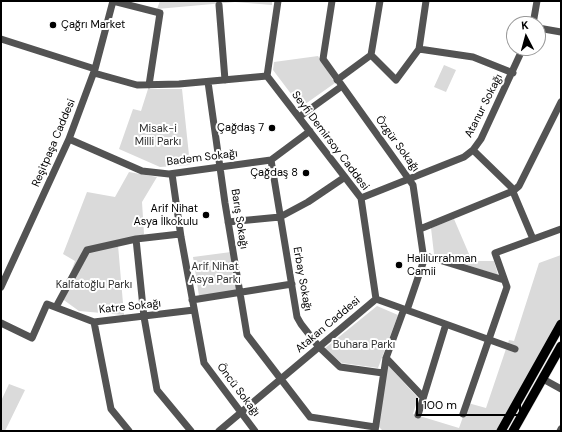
<!DOCTYPE html>
<html>
<head>
<meta charset="utf-8">
<style>
  body { margin:0 }
  #map { position:relative; width:562px; height:432px; overflow:hidden; background:#fff; font-family:"DM Sans",sans-serif }
  canvas { display:block }
  .frame { position:absolute; inset:0; border:2px solid #000; pointer-events:none }
  .north { position:absolute; left:506px; top:16px; width:40px; height:40px; box-sizing:border-box; background:#fff; border:1px solid #999; border-radius:50%; rotate:354deg; font-size:11px; font-weight:700; line-height:16px; text-align:center; color:#000 }
  .north::after { content:''; display:block; margin:auto; width:14px; height:18px; background:#000; clip-path:polygon(50% 0,100% 100%,50% 72%,0 100%) }
  .scale { position:absolute; left:416px; top:398px; width:105px; height:18px; box-sizing:border-box; border:2px solid #000; border-top:0; padding-left:5px; font-size:12px; line-height:14px; white-space:nowrap; color:#000; -webkit-text-stroke:3px #fff; paint-order:stroke }
</style>
</head>
<body>
<div id="map">
<canvas width="562" height="432"></canvas>
<div class="frame"></div>
<div class="north">K</div>
<div class="scale">100 m</div>
</div>
<script>
const c = document.querySelector('canvas').getContext('2d');
c.lineJoin = 'round';
function fill(path, color) {
  c.fillStyle = color;
  c.fill(path, 'evenodd');
}
function strokePath(path, color, width, dash) {
  c.strokeStyle = color;
  c.lineWidth = width;
  c.lineCap = dash ? 'butt' : 'round';
  c.setLineDash(dash || []);
  c.stroke(path);
}
function drawText(font, color, halo, rows, align = 'center') {
  c.font = font + ' "DM Sans",sans-serif';
  c.lineWidth = 4;
  c.setLineDash([]);
  c.textBaseline = 'middle';
  c.strokeStyle = halo;
  c.fillStyle = color;
  for (const [text, x, y, turn = 0] of rows) {
    c.save();
    c.translate(x, y);
    c.rotate((+turn || 0) * Math.PI / 180);
    c.textAlign = isNaN(turn) ? turn : align;
    if (halo) c.strokeText(text, 0, 0);
    c.fillText(text, 0, 0);
    c.restore();
  }
}
const green = new Path2D(`
  M160 1H272V5L235 2 157 9Z
  M318 56 335 83 301 107 273 70 274 62Z
  M444 65 456 70 446 92 434 87Z
  M148 89H182L190 165 160 167 119 149 133 109 141 111Z
  M129 172 157 177 142 202 144 234 133 243 118 245 124 315 79 311 61 298 75 261 63 254 87 192 115 197Z
  M454 219 472 261H494L498 275 434 254 431 228Z
  M231 252 237 290 199 296 193 257Z
  M561 255V318L496 431H383L377 425 387 364 418 398 413 414 459 428 468 403 486 408 509 340 514 341 539 263Z
  M377 306 398 315 378 368 342 363 324 349Z
  M9 384 25 390 5 431H1V401Z`);
const minor = new Path2D(`
  M113 1 160 13 149 85
  M278 1 267 76 361 198 376 299
  M332 1 323 59 413 185 424 260 407 310
  M219 5 225 80
  M533 24 537 1
  M538 28 561 32
  M1 39 95 69
  M419 49 473 57 513 73
  M371 55 380 1
  M94 73 137 85 179 84 267 76
  M337 80 371 55 396 80 419 49 426 1
  M208 82 225 203 247 335 310 417 375 427
  M299 117 342 86
  M69 139 142 171 169 174 271 160 310 131
  M473 150 511 187 533 239
  M271 160 297 317 301 324 319 347 340 367 383 373
  M172 174 181 237 204 363 255 431
  M361 198 464 157 473 150 481 139 523 48
  M228 222 280 217 308 202 345 177
  M420 229 513 191 519 186 561 102
  M136 239 144 317 157 390 191 431
  M423 255 504 280
  M1 287 69 139 95 69 113 1
  M376 299 515 349
  M192 300 292 284
  M56 307 87 250 136 239 180 234
  M94 322 111 409 129 431
  M1 323 32 338 47 304 94 322 194 310
  M386 358 423 397
  M543 379 561 389
  M463 414 507 287 495 253 561 229
  M418 415 446 324
  M219 431 376 299
  M375 431 386 358 404 309
  M560 431 561 429`);
const major = new Path2D(`
  M501 431 561 324
  M513 431 561 346`);
const markers = [
  [53,25,4,"#000"],
  [272,128,4,"#000"],
  [306,173,4,"#000"],
  [206,215,4,"#000"],
  [399,265,4,"#000"]
];
const poiNames = [
  ["Çağrı Market",61,25,"left"],
  ["Çağdaş 7",264,128],
  ["Çağdaş 8",298,173],
  ["Arif Nihat",198,209],
  ["Asya İlkokulu",198,222],
  ["Halilurrahman",407,259,"left"],
  ["Camii",407,272,"left"]
];
const streetNames = [
  ["Atanur Sokağı",484,106,-63],
  ["Seyfi Demirsoy Caddesi",330,141,53],
  ["Reşitpaşa Caddesi",54,143,-67],
  ["Özgür Sokağı",397,144,54],
  ["Badem Sokağı",202,158,-7],
  ["Barış Sokağı",239,219,81],
  ["Erbay Sokağı",302,279,80],
  ["Katre Sokağı",130,307,-6],
  ["Atakan Caddesi",328,325,-40],
  ["Öncü Sokağı",238,390,53]
];
const parkNames = [
  ["Misak-i",158,129],
  ["Milli Parkı",158,142],
  ["Arif Nihat",215,267],
  ["Asya Parkı",215,280],
  ["Kalfatoğlu Parkı",94,285],
  ["Buhara Parkı",364,345]
];
fill(green, '#dadada');
strokePath(major, '#dbdbdb', 10);
strokePath(minor, '#535353', 7);
strokePath(major, '#000', 9);
for (const [x, y, r, color] of markers) {
  const dot = new Path2D();
  dot.arc(x, y, r, 0, 2 * Math.PI);
  c.fillStyle = color;
  c.fill(dot);
  strokePath(dot, '#fff', 1.5);
}
drawText('11px', '#000', '#fff', poiNames, 'right');
drawText('11px', '#000', '#fff', streetNames);
drawText('11px', '#313131', '#fff', parkNames);
</script>
</body>
</html>
